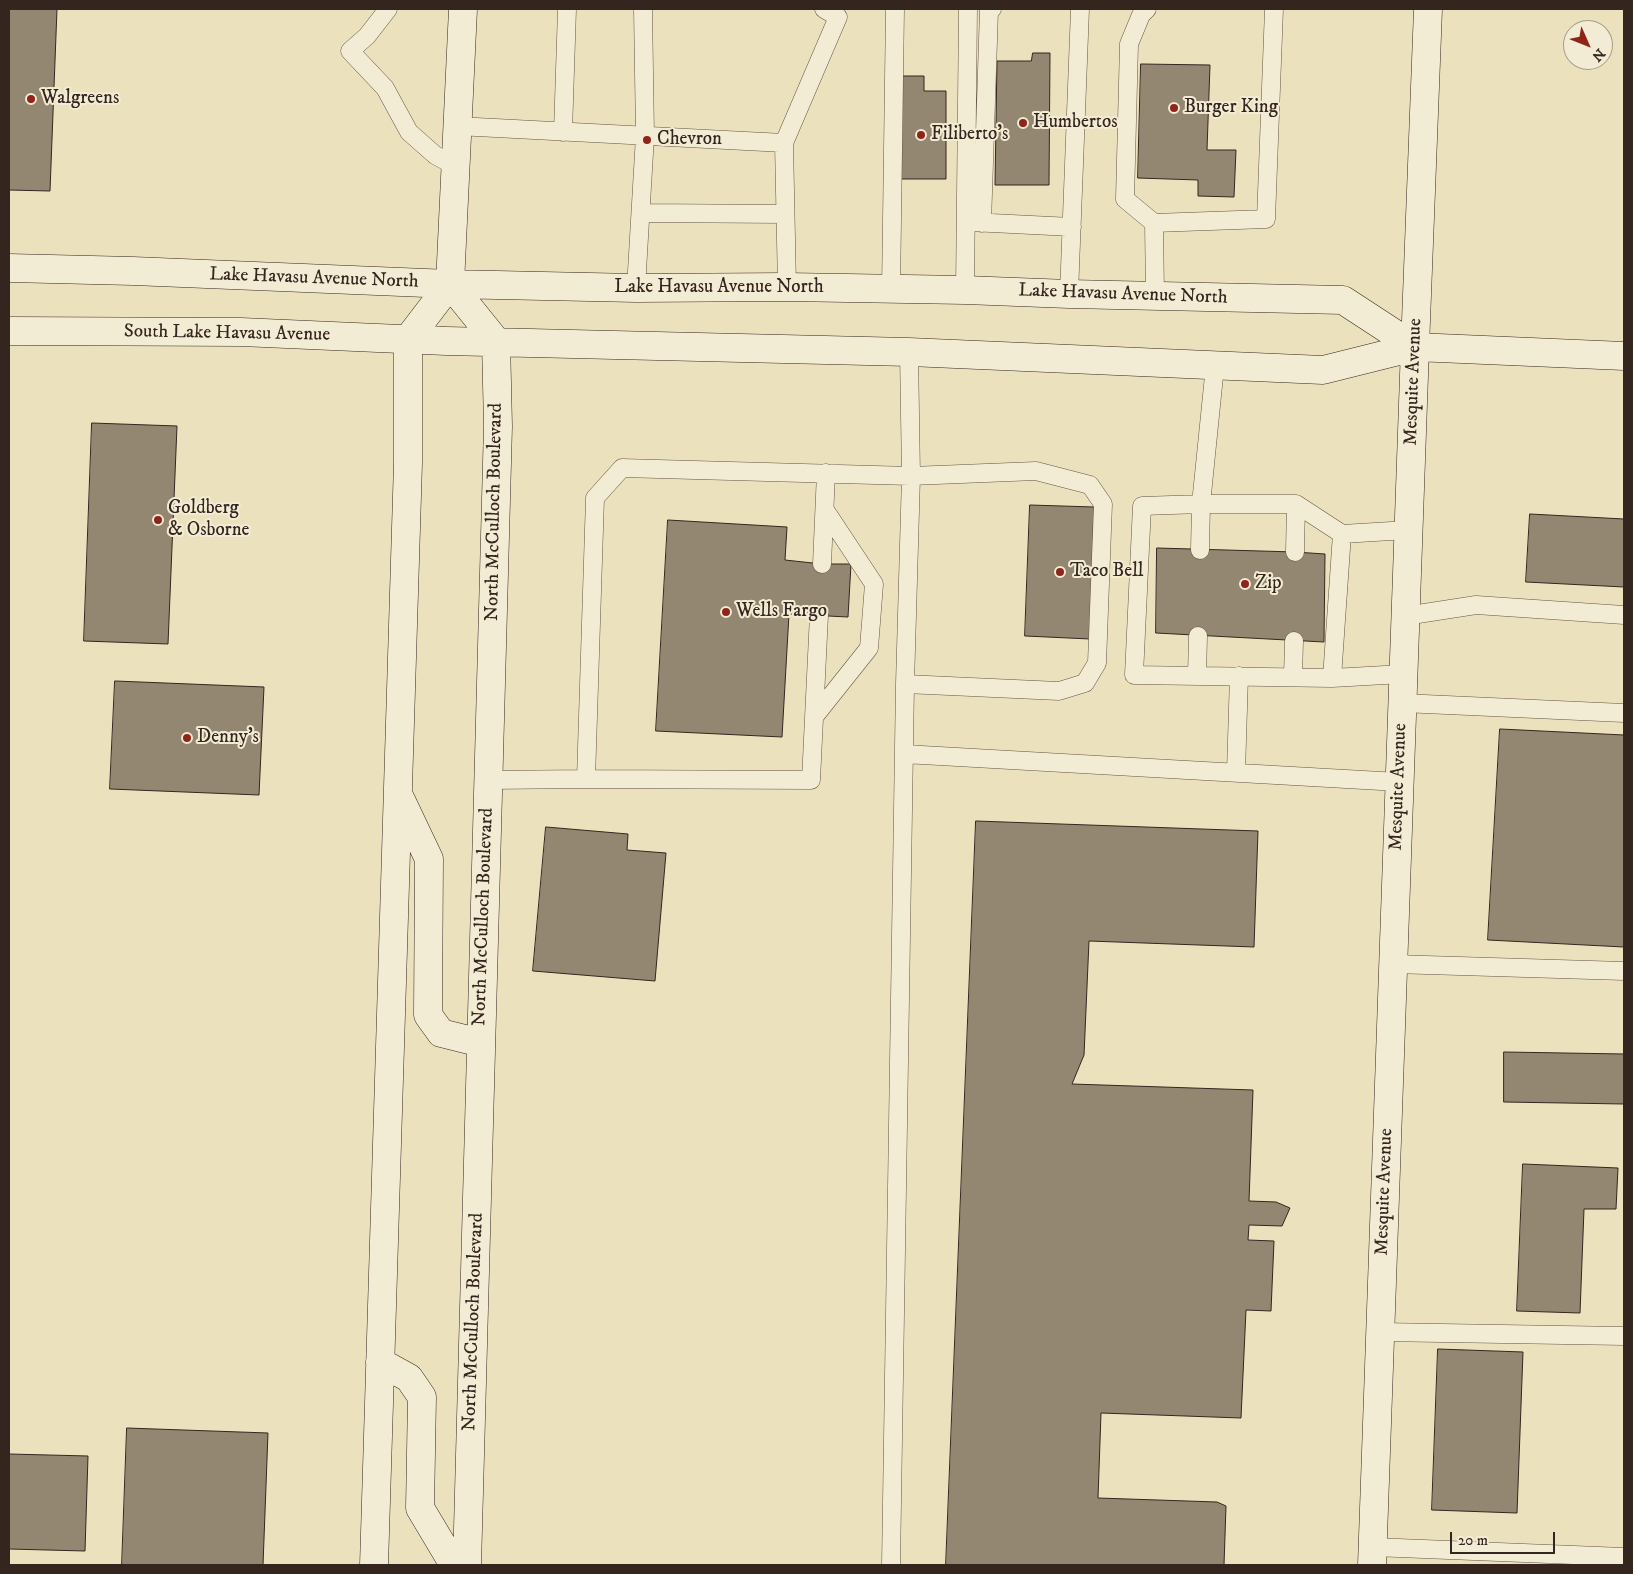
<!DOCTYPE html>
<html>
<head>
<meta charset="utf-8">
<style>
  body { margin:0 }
  #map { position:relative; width:1633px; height:1574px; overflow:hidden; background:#ece1bd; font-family:"IM FELL DW Pica",serif }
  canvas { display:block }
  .frame { position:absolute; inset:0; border:10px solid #35251f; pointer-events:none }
  .north { position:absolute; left:1563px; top:20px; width:50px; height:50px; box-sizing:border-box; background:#f3ecd4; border:1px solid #a79c8c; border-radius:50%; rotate:134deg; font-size:14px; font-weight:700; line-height:20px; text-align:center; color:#35251f }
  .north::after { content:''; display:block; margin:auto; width:18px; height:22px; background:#8f2418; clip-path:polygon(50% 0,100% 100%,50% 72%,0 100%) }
  .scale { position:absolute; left:1450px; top:1532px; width:105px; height:22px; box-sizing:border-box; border:2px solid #35251f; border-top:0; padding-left:6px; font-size:15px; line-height:18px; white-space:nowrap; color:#35251f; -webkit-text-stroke:4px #f3ecd4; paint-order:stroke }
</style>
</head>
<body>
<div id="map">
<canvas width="1633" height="1574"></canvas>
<div class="frame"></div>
<div class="north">N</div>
<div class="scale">20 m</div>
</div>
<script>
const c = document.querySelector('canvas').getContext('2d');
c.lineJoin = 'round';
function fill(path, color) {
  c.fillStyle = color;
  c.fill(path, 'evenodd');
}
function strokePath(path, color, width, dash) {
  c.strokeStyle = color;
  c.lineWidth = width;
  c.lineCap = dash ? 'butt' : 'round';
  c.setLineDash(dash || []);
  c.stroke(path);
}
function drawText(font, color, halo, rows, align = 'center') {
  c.font = font + ' "IM FELL DW Pica",serif';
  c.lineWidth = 4;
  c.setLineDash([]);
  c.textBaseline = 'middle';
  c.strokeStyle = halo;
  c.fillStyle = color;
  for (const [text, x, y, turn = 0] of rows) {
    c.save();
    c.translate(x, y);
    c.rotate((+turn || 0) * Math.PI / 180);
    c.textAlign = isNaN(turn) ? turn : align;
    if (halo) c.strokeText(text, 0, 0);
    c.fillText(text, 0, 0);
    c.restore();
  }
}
const building = new Path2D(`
  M9 9H57L50 191 9 190Z
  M1033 53H1050L1049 185H995L997 61H1031Z
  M1141 64 1210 65 1207 150H1236L1234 197 1198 196V180L1138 178Z
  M897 76H924V91H946V179H896Z
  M92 423 177 426 168 644 84 641Z
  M1030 505 1094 507 1090 639 1025 636Z
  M1530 514 1624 519V587L1526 582Z
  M668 520 787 527 785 560 822 564H851L848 617 789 614 782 737 656 731Z
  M1157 548 1295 552 1325 554 1324 642 1156 633Z
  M115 681 264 687 259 795 110 789Z
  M1500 729 1624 735V947L1488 940Z
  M976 821 1258 831 1254 947 1089 941 1084 1055 1072 1084 1253 1090 1249 1201 1276 1202 1290 1208 1282 1226 1249 1225 1248 1240 1274 1241 1271 1311 1246 1310 1241 1418 1101 1413 1098 1498 1217 1502 1226 1506 1224 1565H946Z
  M546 827 628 834 627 850 666 853 655 981 533 971Z
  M1504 1052 1624 1054V1104L1504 1102Z
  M1523 1164 1618 1168 1616 1209H1584L1580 1313 1517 1311Z
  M1438 1349 1523 1352 1517 1513 1432 1510Z
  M127 1428 268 1433 263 1565H122Z
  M9 1454 88 1456 85 1551 9 1549Z`);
const lane = new Path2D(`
  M388 9 367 36 350 51 385 88 409 132 435 155 455 166
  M1147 9 1141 15 1129 44 1125 199 1154 223
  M457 126 784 143
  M563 132 567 9
  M641 213 785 214
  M971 222 1072 227
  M982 223 989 10 992 9
  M787 287 784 143 838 17 824 9
  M636 288 645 136 643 9
  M891 290 895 9
  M965 290 968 9
  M1069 294 1080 9
  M1155 296 1154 223 1266 219 1274 9
  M1200 550 1201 504 1215 366
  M1295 552 1296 504
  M822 564 826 473
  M1405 616 1476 605 1624 615
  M1403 674 1332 678 1342 534 1408 530
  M1197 676 1198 636
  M1293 677 1294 641
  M1332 678 1134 675 1142 506 1201 504H1296L1342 534
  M1402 703 1624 713
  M814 717 869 648 874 584 825 510
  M904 754 1399 782
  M1236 772 1239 676
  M586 779 811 780 819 615
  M488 780 586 779 595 498 622 468 911 476 1036 471 1090 485 1103 504 1097 663 1085 683 1059 691 905 684
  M1393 964 1624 971
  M1380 1332 1624 1336
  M1373 1547 1624 1557
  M891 1565 905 684 911 476 909 352`);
const secondary = new Path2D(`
  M9 268 133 271 450 284 636 288 787 287 965 290 1069 294 1343 300 1415 347
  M450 284 496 341 498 426 467 1565
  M9 331 241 332 446 341 909 352 1323 370 1415 347 1624 356
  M400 798 429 859 428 1015 441 1033 481 1043
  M380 1362 409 1378 422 1397 420 1508 454 1565
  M374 1565 408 463V339L450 284 463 9
  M1372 1565 1415 347 1428 9`);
const markers = [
  [31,99,5,"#8f2418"],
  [1174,108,5,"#8f2418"],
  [1023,123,5,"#8f2418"],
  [921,135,5,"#8f2418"],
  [647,140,5,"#8f2418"],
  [158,520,5,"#8f2418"],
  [1060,572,5,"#8f2418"],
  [1245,584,5,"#8f2418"],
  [726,612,5,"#8f2418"],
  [187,738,5,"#8f2418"]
];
const poiNames = [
  ["Walgreens",41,99],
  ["Burger King",1184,108],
  ["Humbertos",1033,123],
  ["Filiberto’s",931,135],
  ["Chevron",657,140],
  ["Goldberg",168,509],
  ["& Osborne",168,531],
  ["Taco Bell",1070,572],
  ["Zip",1255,584],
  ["Wells Fargo",736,612],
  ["Denny's",197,738]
];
const streetNames = [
  ["Lake Havasu Avenue North",314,279,2],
  ["Lake Havasu Avenue North",719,288],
  ["Lake Havasu Avenue North",1123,295,2],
  ["South Lake Havasu Avenue",227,334,1],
  ["Mesquite Avenue",1414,382,-88],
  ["North McCulloch Boulevard",495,512,-89],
  ["Mesquite Avenue",1399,787,-88],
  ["North McCulloch Boulevard",484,917,-88],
  ["Mesquite Avenue",1385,1192,-88],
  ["North McCulloch Boulevard",474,1322,-88]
];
fill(building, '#948771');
strokePath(building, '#35251f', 1);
strokePath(lane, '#635446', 19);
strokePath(secondary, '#35251f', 29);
strokePath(lane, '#f3ecd4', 18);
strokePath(secondary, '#f3ecd4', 28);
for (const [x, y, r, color] of markers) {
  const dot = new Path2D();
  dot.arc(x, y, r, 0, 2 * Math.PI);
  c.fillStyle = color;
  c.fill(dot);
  strokePath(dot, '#f3ecd4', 2);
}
drawText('19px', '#35251f', '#f3ecd4', poiNames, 'left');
drawText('19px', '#35251f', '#f3ecd4', streetNames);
</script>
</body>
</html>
